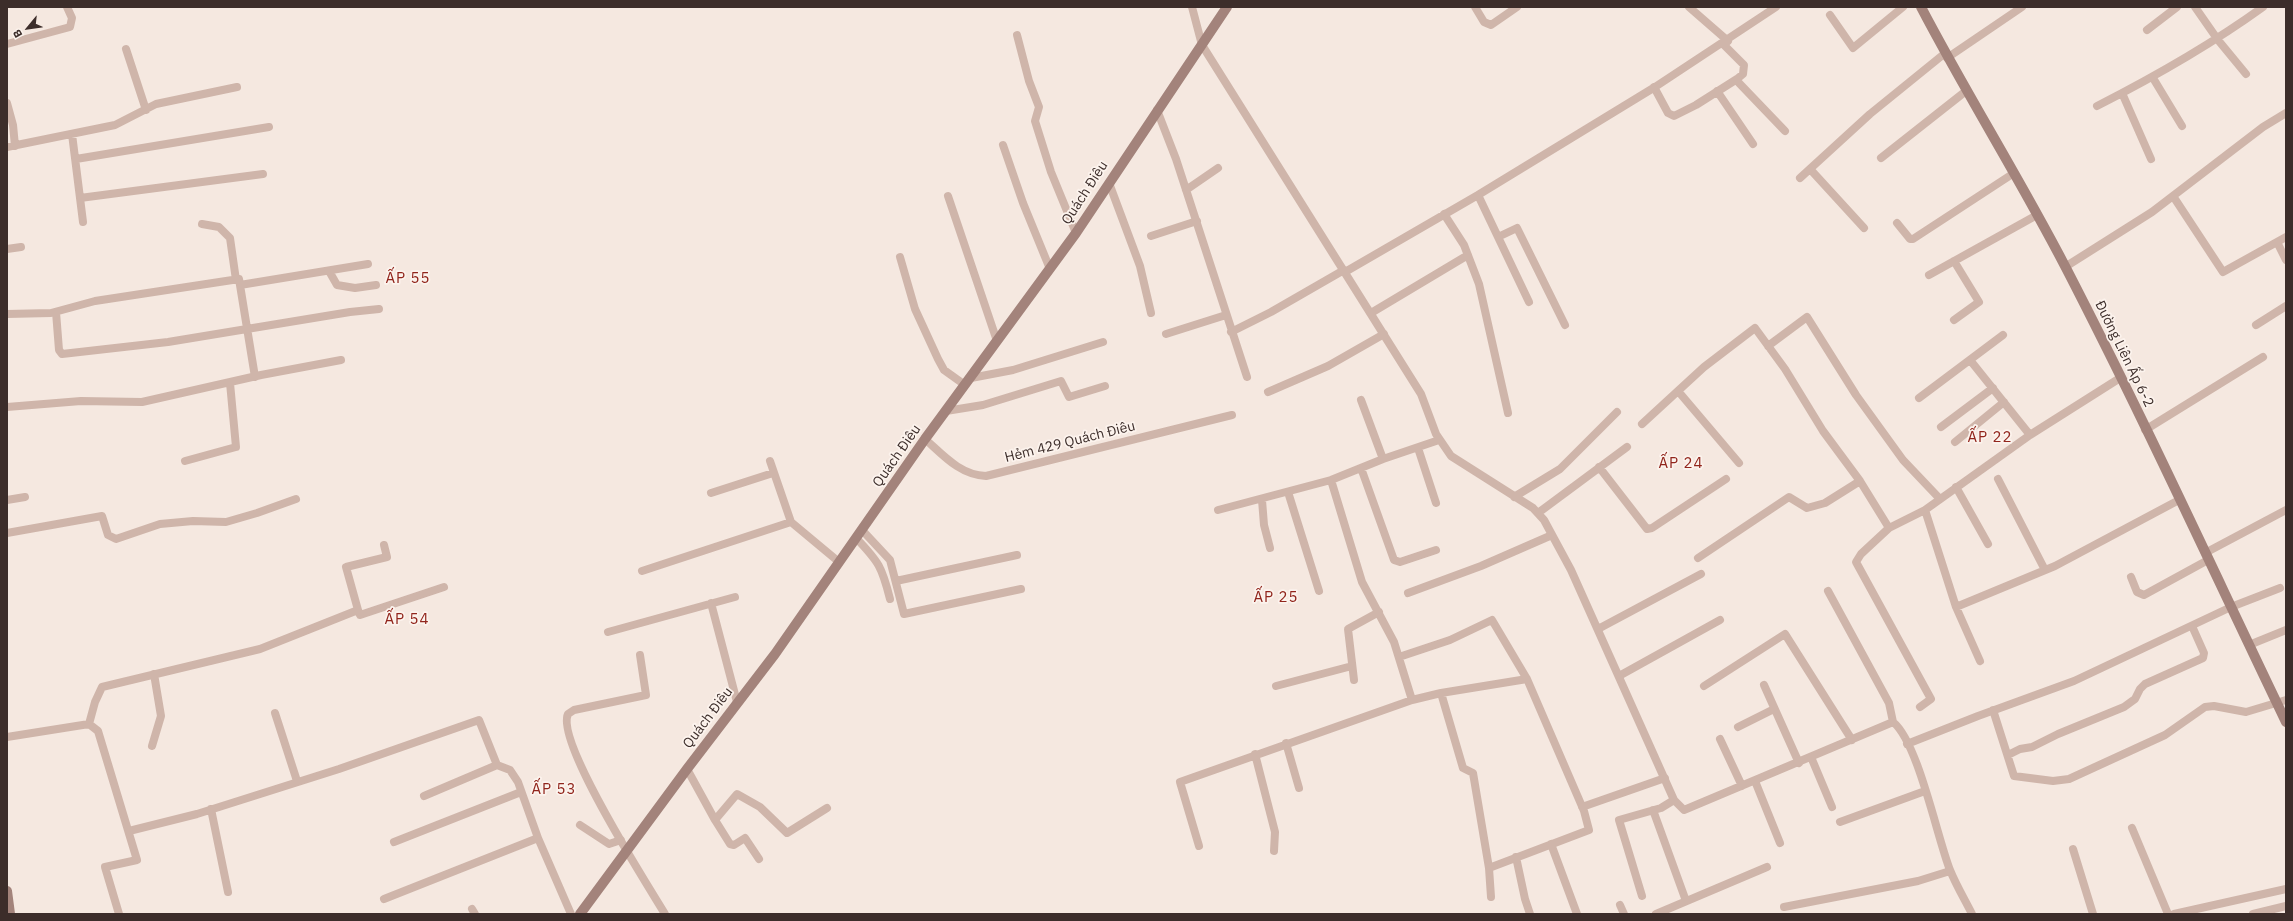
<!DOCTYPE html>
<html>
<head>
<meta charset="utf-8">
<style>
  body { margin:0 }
  #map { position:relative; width:2293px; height:921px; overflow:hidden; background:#f5e8e0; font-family:"IBM Plex Sans",sans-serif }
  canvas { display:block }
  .frame { position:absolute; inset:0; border:8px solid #3c2d2a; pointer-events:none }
  .north { position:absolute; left:8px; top:8px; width:40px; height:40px; -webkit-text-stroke:3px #fcf3ed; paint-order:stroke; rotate:241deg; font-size:11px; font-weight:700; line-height:16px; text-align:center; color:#3c2d2a }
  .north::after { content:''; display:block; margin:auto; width:14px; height:18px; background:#3c2d2a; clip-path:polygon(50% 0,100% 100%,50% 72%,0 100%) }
</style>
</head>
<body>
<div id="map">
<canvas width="2293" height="921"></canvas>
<div class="frame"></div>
<div class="north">B</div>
</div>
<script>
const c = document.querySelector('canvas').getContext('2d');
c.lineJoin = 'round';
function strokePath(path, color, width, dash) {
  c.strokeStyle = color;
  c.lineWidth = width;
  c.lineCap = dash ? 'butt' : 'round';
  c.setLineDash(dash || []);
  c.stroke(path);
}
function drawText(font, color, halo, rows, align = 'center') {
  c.font = font + ' "IBM Plex Sans",sans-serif';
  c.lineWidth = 3.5;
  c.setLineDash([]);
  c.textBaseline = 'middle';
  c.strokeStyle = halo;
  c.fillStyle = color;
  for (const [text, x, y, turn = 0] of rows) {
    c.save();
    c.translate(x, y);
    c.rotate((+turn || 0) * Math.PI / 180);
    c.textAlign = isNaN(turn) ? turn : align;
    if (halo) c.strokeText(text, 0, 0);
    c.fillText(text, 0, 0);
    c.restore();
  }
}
const street = new Path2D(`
  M1192 7 1202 45 1421 394 1436 434 1451 456 1533 508 1544 520 1571 570 1674 800 1684 810 1893 722C1918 742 1937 837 1950 870 1956 885 1965 900 1972 914
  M1475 7 1484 22 1491 25 1517 7
  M1689 7 1728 41
  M2195 7 2218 40 2246 74
  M1830 15 1853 48 1903 7
  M2147 30 2177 7
  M1017 35 1029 81 1039 107 1035 121 1051 172 1076 233
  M7 44 70 27 72 18 67 7
  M1723 44 1744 65 1743 74 1737 79 1739 83 1785 131
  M126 49 146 110
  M1947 58 2022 7
  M2153 78 2182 126
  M1654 87 1668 113 1674 116 1696 105 1737 79
  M1717 91 1753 144
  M2122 93 2151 159
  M7 103 13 125 15 146
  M2097 106C2156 76 2209 46 2263 7
  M1157 110 1176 159 1247 377
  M72 134 83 222
  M1003 145 1023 203 1050 269
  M7 147 115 125 156 104 237 87
  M1881 158 1966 91
  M76 159 269 127
  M1810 169 1864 228
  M1800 178 1870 114 1944 54
  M1109 183 1140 266 1151 313
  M1186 190 1218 168
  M1478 195 1529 302
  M948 196 997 341
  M2173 196 2223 272 2277 242
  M80 198 263 174
  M1444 214 1464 245 1479 284 1508 413
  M1897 223 1910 239H1913L2014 173
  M202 224 219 227 230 238 236 280
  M1151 236 1197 221
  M1498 237 1517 228 1565 325
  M2286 237 2277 242 2286 260
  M7 249 21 247
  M900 257 915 309 938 359 944 370 965 385
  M1954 261 1979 302 1954 320
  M2065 267 2152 212 2263 127 2286 113
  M329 271 337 285 355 288 376 285
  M1345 272 1478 195 1655 87 1776 7
  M1929 275 2037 215
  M240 285 368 264
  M56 312 59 350 62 354 168 342 350 312 379 309
  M1371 313 1468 255
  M7 314 51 313 95 301 239 279 255 377
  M2256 325 2286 306
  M1231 332 1271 312 1344 270
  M1166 334 1226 315
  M1768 346 1807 317 1856 395 1903 460 1940 499
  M1970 360 2030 435
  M971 378 1013 370 1103 342
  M1678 391 1739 463
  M1268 392 1328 366 1384 334
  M1919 398 2003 335
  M1361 400 1383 459
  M7 407 81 401 142 402 261 375 341 360
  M946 411 983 405 1061 381 1069 397 1105 386
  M1642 424 1704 367 1755 328 1785 369 1823 431 1860 481 1889 528 1925 510
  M1941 427 1993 388
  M2145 430 2263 357
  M925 439C943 455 960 475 986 476L1232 415
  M1955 442 2004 402
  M1418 448 1436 503
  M185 461 236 447 230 383
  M770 461 791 522 839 562
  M1599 467 1647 529 1652 528 1726 479
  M1361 468 1394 560 1400 562 1436 550
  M1998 479 2045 570
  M1331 480 1362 582 1394 642 1412 700
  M1956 487 1988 544
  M1288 492 1319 591
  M711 493 773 473
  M1514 497 1560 469 1617 412
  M7 500 25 497
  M1262 500 1264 525 1270 548
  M1218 510 1331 480 1383 459 1439 440
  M1538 513 1627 447
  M1889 528 1861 554 1856 562 1931 699 1920 707
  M862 530 890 560 904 614 1021 589
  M7 533 102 516 108 535 116 539 160 524 193 521 226 522 257 513 296 499
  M856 538C879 562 882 567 890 599
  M2205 553 2286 510
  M1698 558 1789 497 1807 508 1825 503 1860 481
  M642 571 791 522
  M2131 577 2137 592 2144 595 2208 560
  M896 581 1017 555
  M1828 591 1889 703 1893 722
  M1408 593 1481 566 1552 535
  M711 603 737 702
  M1956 607 2055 566 2179 500
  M358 610 346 567 387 557 384 545
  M1598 629 1701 574
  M608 632 735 597
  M2249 645 2286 630
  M640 655 646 695 574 710 568 714C555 741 647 884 665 914
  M1399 657 1450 640 1492 620 1527 679 1584 811 1589 830 1489 868
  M1980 661 1956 607 1925 510 2030 435 2120 378
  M1619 676 1720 620
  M1354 680 1348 629 1379 612
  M1764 685 1799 763
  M1276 686 1352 666
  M1704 686 1785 634 1852 740
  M1441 693 1463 768 1473 773 1489 868 1491 897
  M1993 710 2014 776 2053 781 2069 779 2165 735 2205 707 2214 706 2246 712 2286 700
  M275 713 297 781
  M89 724 95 702 102 687 260 649 358 610 360 615 444 587
  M1738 727 1774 709
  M7 737 89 724 98 731 137 860 105 867 119 914
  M1720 739 1742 786
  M1286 743 1299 788
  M1907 744 1978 716 2074 681 2231 607 2280 588
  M152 746 161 716 154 674
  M1255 754 1275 832 1274 851
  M2008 755 2020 749 2032 747 2058 734 2124 707 2135 699 2140 689 2145 684 2203 658 2204 653 2192 626
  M1811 757 1832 807
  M687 769 715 820 737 794 760 807 787 833 827 808
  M1755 781 1780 843
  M424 796 497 765 510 770 518 782 538 838 571 914
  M1582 807 1665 778
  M211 809 228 892
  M1653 810 1686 901
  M715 820 730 844 734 845 745 838 759 859
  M1840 822 1925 791
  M580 825 609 844 621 840
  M2132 828 2168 914
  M129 831 197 814 339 769 479 720 497 765
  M394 842 521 792
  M1551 844 1577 914
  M1199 846 1180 782 1412 700 1441 693 1527 679
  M2073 849 2093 914
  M1516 857 1525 899 1530 914
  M1642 896 1619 820 1661 808 1674 800
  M384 899 538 838
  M1620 905 1624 914
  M1784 907 1918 881 1950 871
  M472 909 475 914
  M1656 914 1767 867
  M2174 914 2286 889
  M2253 914 2286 906`);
const secondary = new Path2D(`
  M1921 7C1967 95 2020 179 2066 268 2143 417 2213 570 2286 722
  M7 891 10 914
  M580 914 687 769 775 654 925 439 1076 233 1227 7`);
const streetNames = [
  ["Quách Điêu",1085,193,-57],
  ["Đường Liên Ấp 6-2",2124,354,64],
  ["Hẻm 429 Quách Điêu",1070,442,-14],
  ["Quách Điêu",897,456,-55],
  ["Quách Điêu",708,718,-53]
];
const neighbourhoodNames = [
  ["ẤP 55",408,279],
  ["ẤP 22",1990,438],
  ["ẤP 24",1681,464],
  ["ẤP 25",1276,598],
  ["ẤP 54",407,620],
  ["ẤP 53",554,790]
];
strokePath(street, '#cfb5aa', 8);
strokePath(secondary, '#a3837b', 10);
drawText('14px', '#3c2d2a', '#fcf3ed', streetNames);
c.letterSpacing = '1px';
drawText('15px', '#91251c', '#fcf3ed', neighbourhoodNames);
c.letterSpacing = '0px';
</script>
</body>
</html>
